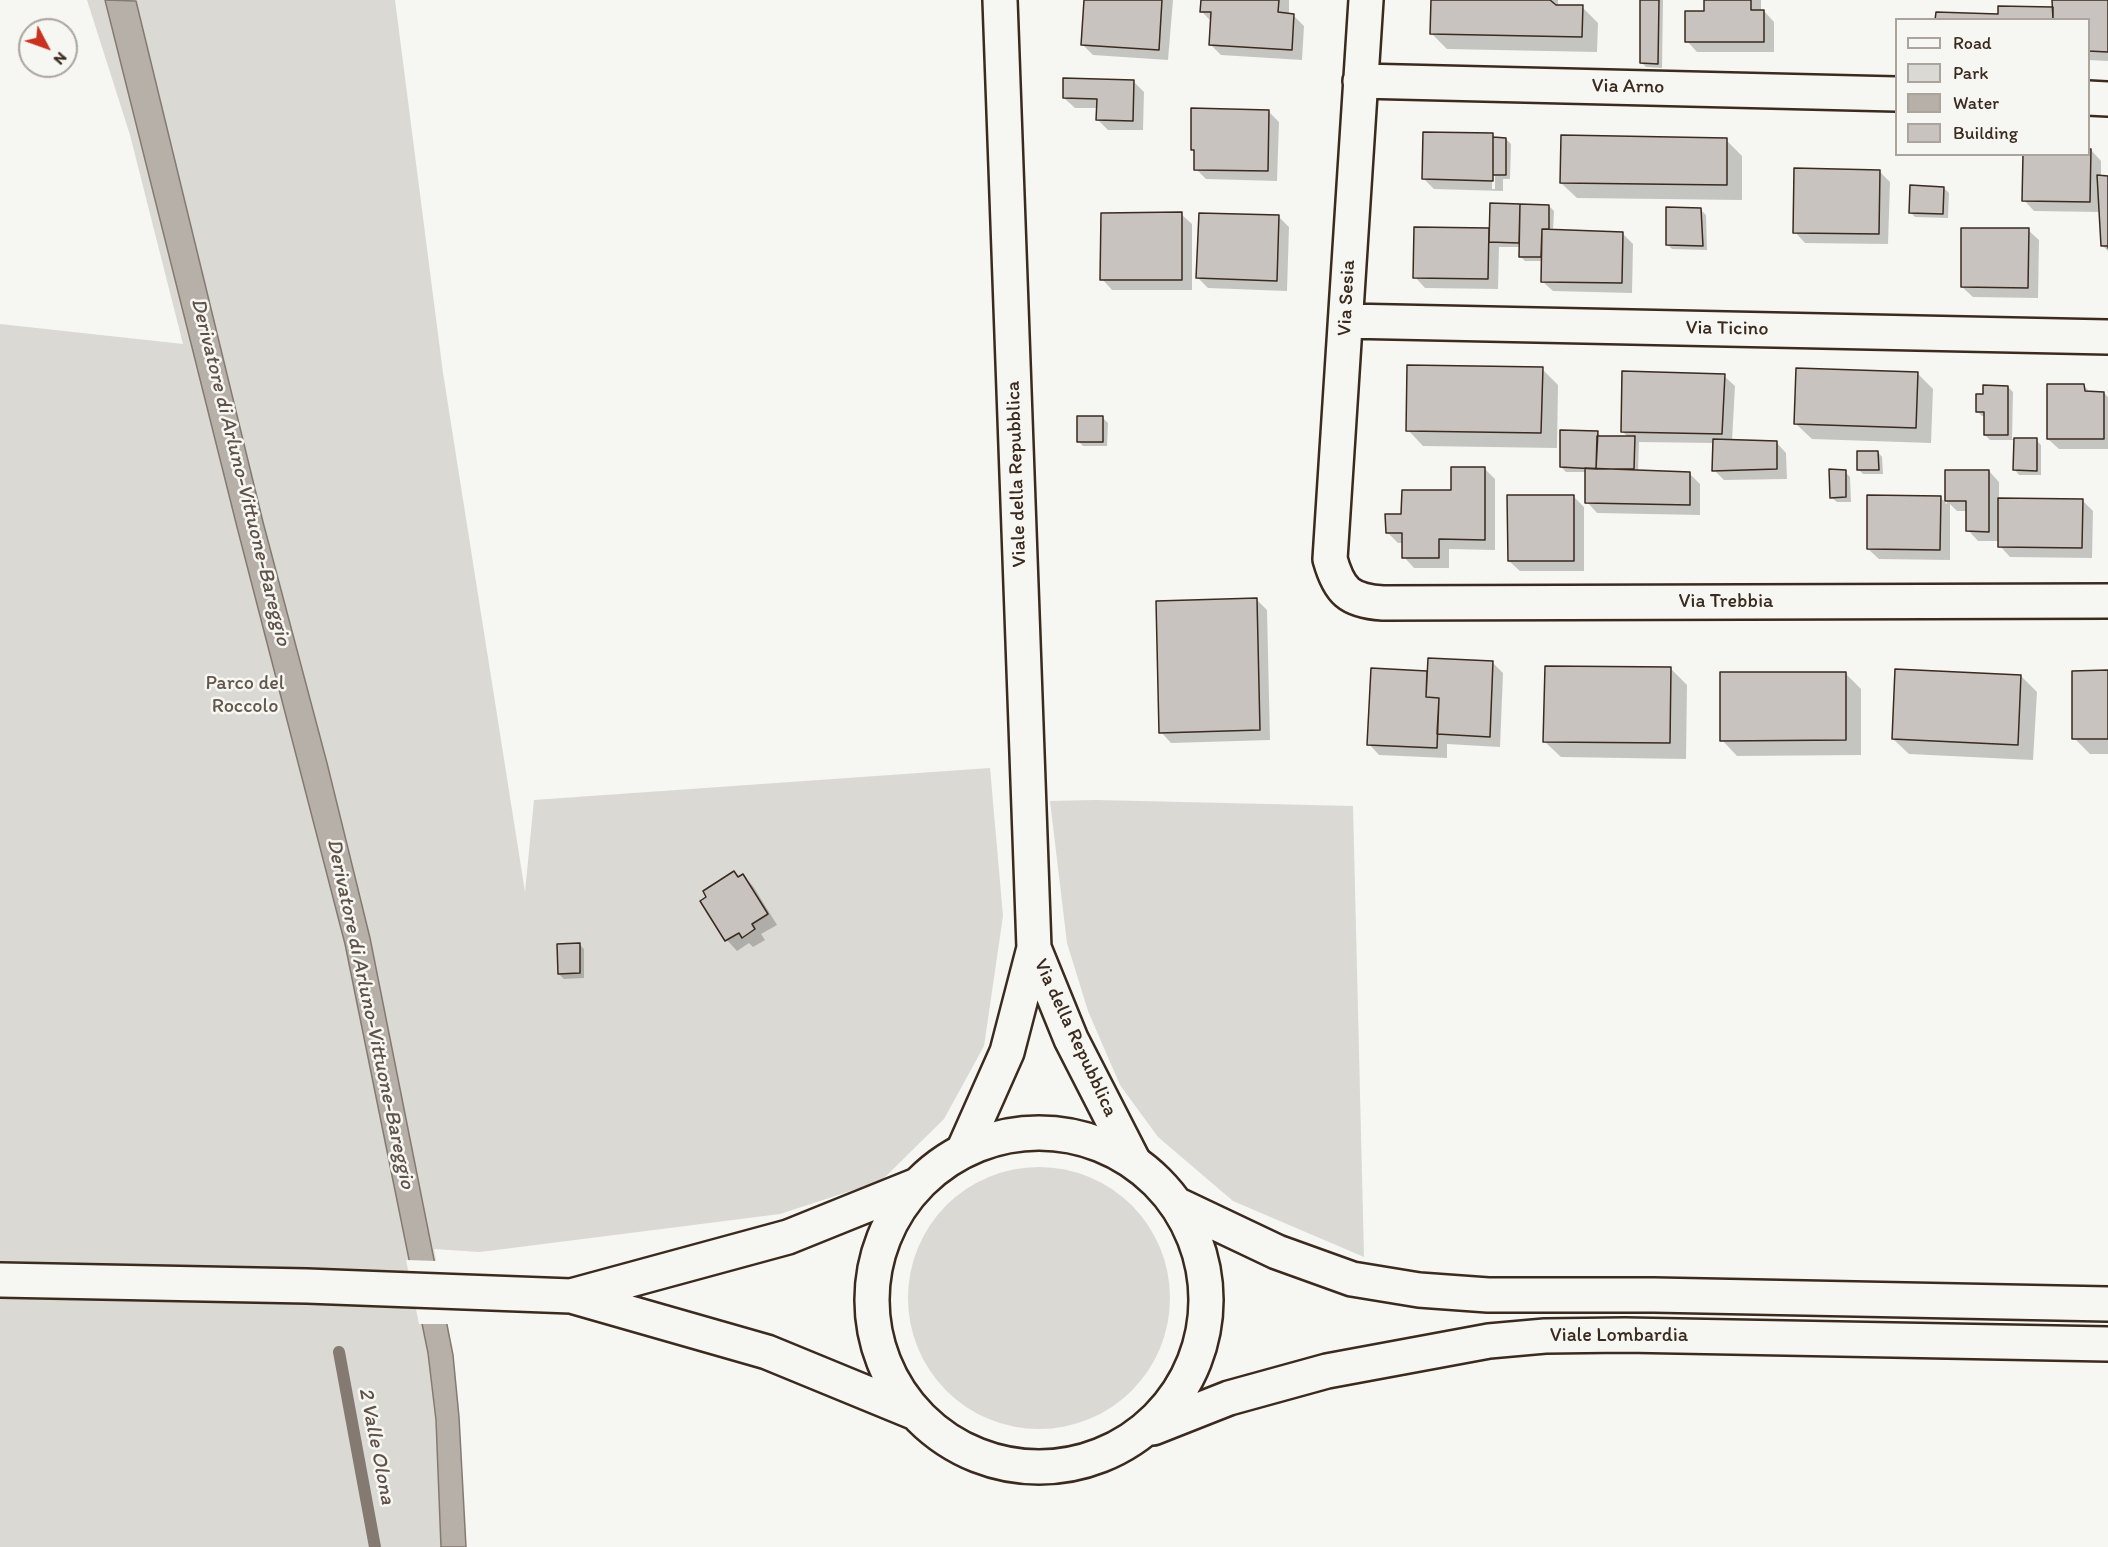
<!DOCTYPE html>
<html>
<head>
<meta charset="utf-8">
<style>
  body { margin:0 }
  #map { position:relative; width:2108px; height:1547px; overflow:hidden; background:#f6f6f2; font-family:Itim,sans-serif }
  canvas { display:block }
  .legend { position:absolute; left:1895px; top:18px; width:195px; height:138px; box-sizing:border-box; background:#f6f6f2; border:2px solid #aba49d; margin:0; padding:8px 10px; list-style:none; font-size:18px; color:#3b2a1e }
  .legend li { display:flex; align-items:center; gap:12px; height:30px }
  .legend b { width:30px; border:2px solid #aba49d }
  .north { position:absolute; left:18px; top:18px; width:60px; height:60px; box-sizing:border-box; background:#f6f6f2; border:2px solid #aba49d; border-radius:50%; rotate:131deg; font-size:16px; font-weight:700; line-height:24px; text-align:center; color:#3b2a1e }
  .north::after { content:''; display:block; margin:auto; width:21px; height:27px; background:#c8321e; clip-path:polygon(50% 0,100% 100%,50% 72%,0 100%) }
</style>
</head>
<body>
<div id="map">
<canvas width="2108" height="1547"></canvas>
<ul class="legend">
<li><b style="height:8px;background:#f6f6f2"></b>Road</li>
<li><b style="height:16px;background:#dad9d3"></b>Park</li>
<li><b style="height:16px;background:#b6b0a9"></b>Water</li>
<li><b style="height:16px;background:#c8c3be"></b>Building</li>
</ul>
<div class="north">N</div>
</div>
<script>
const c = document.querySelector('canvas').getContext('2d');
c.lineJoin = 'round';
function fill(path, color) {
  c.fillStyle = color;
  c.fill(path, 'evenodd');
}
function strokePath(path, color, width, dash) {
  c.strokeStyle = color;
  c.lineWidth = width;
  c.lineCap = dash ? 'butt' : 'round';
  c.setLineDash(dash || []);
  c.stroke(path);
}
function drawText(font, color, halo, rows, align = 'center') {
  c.font = font + ' Itim,sans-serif';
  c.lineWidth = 5;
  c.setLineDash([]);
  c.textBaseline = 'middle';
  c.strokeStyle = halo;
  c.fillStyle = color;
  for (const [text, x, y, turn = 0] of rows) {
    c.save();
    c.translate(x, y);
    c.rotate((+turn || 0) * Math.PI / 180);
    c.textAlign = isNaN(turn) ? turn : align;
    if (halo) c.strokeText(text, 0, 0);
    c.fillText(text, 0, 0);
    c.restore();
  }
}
const green = new Path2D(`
  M87 0H395L443 373 525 892 534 800 990 768 1003 916 984 1046 944 1119 881 1181 780 1214 480 1252 434 1249 453 1355 459 1417 466 1547H0V324L183 344 130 135Z
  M1096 800 1353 806 1364 1257 1233 1201 1158 1137 1120 1085 1088 1011 1067 943 1050 801Z
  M908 1298a131 131 0 1 1 262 0a131 131 0 1 1-262 0Z`);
const water = new Path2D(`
  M105 0 136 1 263 522 327 763 370 938 453 1355 459 1417 466 1547H441L436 1420 428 1353 345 944 237 527Z`);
const pier = new Path2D(`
  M406 1260 437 1261 450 1324H419Z`);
const shadow = new Path2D(`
  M1086 0H1173L1168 60 1093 55 1082 44Z
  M1203 0H1289V15H1293L1304 26 1302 60 1221 55 1211 45 1212 22 1202 12Z
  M1432 0H1558V6L1582 7 1598 23 1597 52 1447 49 1431 33Z
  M1642 0H1663L1662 68 1646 67 1641 62Z
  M1705 0H1761V11H1764L1774 22V52H1697L1687 41 1705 12Z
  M2054 0H2108V61L2088 60V20L1999 16 2054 8Z
  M1133 81 1144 92 1143 130H1108L1097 119 1098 108H1075L1064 98Z
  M1268 111 1279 122 1277 181 1206 179 1196 169V153L1192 149Z
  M1492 135 1496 139H1506L1511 144 1510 179H1503V191L1434 189 1424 179ZM1492 171 1495 174V189H1492Z
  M1726 140 1742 156V200L1577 198 1561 183Z
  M2091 150 2101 161V177H2108V251L2102 245 2100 212 2034 211 2024 200 2088 154Z
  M1879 171 1890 182 1888 244 1805 243 1795 232Z
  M1944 188 1949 193 1948 218 1915 217 1910 212Z
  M1491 205 1549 206 1554 211 1553 231 1622 233 1633 244 1632 293 1553 291 1542 281 1543 261H1525L1520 256V247H1499L1498 289 1425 288 1415 277 1489 230 1491 232Z
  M1701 210 1706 215 1707 250 1672 249 1668 245Z
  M1181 214 1192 224V290H1112L1102 279Z
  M1278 216 1289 227 1287 291 1208 288 1198 278Z
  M2028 230 2039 240 2038 298 1973 297 1962 287Z
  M1542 369 1558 385 1557 448 1423 446 1408 430Z
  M1917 373 1933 389 1931 443 1812 439 1796 424Z
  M1724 376 1735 386 1732 441 1776 442 1786 453 1787 479 1724 480 1714 470 1715 443 1639 442 1638 472 1689 473 1700 484V515L1597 513 1587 502 1586 472H1566L1561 467 1597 433 1602 437 1629 438 1622 431Z
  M2084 386 2091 393H2104L2108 397V449H2059L2048 439Z
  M2008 387 2013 392 2012 439 2036 440 2041 445V475H2019L2015 470V440H1990L1985 435V416H1982L1977 411 1985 396Z
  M1103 418 1108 423 1107 446H1083L1078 441Z
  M1878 452 1882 457 1883 474H1863L1858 469Z
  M1484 468 1495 479V550L1449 549V568H1414L1404 557V543H1398L1387 532 1403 515 1453 492Z
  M1947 471H1989L1999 482V499L2082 500 2093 511 2092 558 2010 557 2000 546V541H1978L1968 530V511H1957L1950 504V560L1879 559 1868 549 1940 497 1947 504Z
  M1845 472 1850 477 1851 502H1837L1832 498Z
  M1573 496 1584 507V571H1520L1509 561Z
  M1257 600 1267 610 1270 740 1171 743 1161 732Z
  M1493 663 1503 673 1500 747 1447 744V758L1379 755 1369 744 1372 670 1429 673Z
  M1671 669 1687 685 1686 759 1561 757 1545 742Z
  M2108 672V754H2090L2074 738Z
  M1845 673 1861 689V755L1737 756 1722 740Z
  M2021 676 2037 692 2033 760 1909 754 1893 739Z
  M743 876 753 886 777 925 761 934 765 940 753 947 749 943 737 951 727 940 702 901Z
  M579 944 584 949V978L564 979 559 974Z`);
const stream = new Path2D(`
  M339 1352 375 1547`);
const building = new Path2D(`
  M1084 0H1162L1159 50 1081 45Z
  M1201 0H1279L1278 12 1294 14 1292 50 1209 45 1211 12H1200Z
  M1431 0H1550L1556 5H1583L1582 37 1430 34Z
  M1640 0H1659L1658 64 1640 63Z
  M1704 0H1751V10H1764V42H1685V11H1704Z
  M2052 0H2108V52L2088 51V20H2053Z
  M1998 6 2053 7V20H1935L1936 12 1998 14Z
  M1063 78 1134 80 1133 121 1096 120 1097 99 1063 98Z
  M1191 108 1269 110 1268 171 1194 170V150H1191Z
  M1423 132 1493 133V181L1422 179Z
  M1561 135 1727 138V185L1560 183Z
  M1493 137 1506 138V175H1493Z
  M2088 149H2091L2090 202 2022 201 2023 154H2088Z
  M1794 168 1880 170 1879 234 1793 233Z
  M2097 175 2108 176V248V246H2101Z
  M1910 185 1944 187 1943 214 1909 213Z
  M1490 203 1520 204 1519 243 1489 242Z
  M1520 204 1549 205V229H1542L1541 257H1519Z
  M1666 207 1701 208 1703 246 1666 245Z
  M1182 212V280H1100L1101 213Z
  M1199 213 1279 215 1277 281 1196 278Z
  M1414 227 1489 228 1488 279 1413 278Z
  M1961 228H2029L2028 288 1961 287Z
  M1542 229 1623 232 1622 283 1541 282Z
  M1407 365 1543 367 1541 433 1406 431Z
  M1796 368 1918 372 1916 428 1794 424Z
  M1622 371 1725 374 1722 434 1621 432Z
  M2047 384H2084L2085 391 2104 392V439H2047Z
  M1983 385 2008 386V435H1984V412H1976V394H1983Z
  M1077 416H1103V442H1077Z
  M1560 430 1598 431 1596 469 1560 467Z
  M1597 436H1635L1634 469H1596Z
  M2014 438H2037V471L2013 470Z
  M1713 439 1777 441V469L1712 471Z
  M1857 451H1878L1879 470H1857Z
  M1451 467H1485V540L1439 539V558H1402V533H1386L1385 514H1401L1402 490H1451Z
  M1585 468 1690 472V505L1585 503Z
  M1829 469 1846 470V497L1830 498Z
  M1945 470H1989V532L1966 531V501H1945Z
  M1507 495H1574V561H1508Z
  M1867 495 1941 496 1940 550 1867 549Z
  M1998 498 2083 499 2082 548 1998 547Z
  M1257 598 1260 730 1159 733 1156 601Z
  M1428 658 1493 661 1490 737 1437 734 1439 698 1426 697Z
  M1545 666 1671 667 1670 743 1543 742Z
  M1371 668 1427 671 1426 697 1439 698 1437 748 1367 745Z
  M1895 669 2021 675 2018 745 1892 739Z
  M2108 670V739H2072V671Z
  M1720 672H1846V740L1720 741Z
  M734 871 738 877 743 874 768 914 752 924 755 929 742 938 739 933 725 941 700 901 706 897 703 891Z
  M580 943V973L558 974 557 944Z`);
const minor = new Path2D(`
  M1366 0 1330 559C1339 591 1349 601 1383 603L2108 601
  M1360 81 1896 94
  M2088 98 2108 99
  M1346 321 2108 337
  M1034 948 1071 1039 1133 1160
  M963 1151 1007 1052 1034 948 1000 0`);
const major = new Path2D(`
  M872 1300a167 167 0 1 1 334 0a167 167 0 1 1-334 0Z
  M1178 1205 1277 1252 1352 1279 1419 1290 1488 1295H1654L2108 1304
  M0 1280 307 1286 571 1296 767 1352 913 1412
  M571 1296 788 1237 917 1185
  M1153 1428 1229 1398 1327 1371 1489 1341 1545 1336 1625 1335 2108 1344`);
const streetNames = [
  ["Via Arno",1628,87,1],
  ["Via Sesia",1347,298,-87],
  ["Via Ticino",1727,329,1],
  ["Viale della Repubblica",1017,474,-92],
  ["Via Trebbia",1726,602],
  ["Via della Repubblica",1075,1038,65],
  ["Viale Lombardia",1619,1336]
];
const parkNames = [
  ["Parco del",245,684],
  ["Roccolo",245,707]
];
const waterNames = [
  ["Derivatore di Arluno-Vittuone-Bareggio",240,472,76],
  ["Derivatore di Arluno-Vittuone-Bareggio",370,1014,78],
  ["2 Valle Olona",376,1446,79]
];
fill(green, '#dad9d3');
fill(water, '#b6b0a9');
strokePath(water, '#857a71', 1.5);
fill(pier, '#f6f6f2');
fill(shadow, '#0003');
strokePath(stream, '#857a71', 12);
fill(building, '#c8c3be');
strokePath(building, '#3b2a1e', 1.5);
strokePath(minor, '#3b2a1e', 38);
strokePath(major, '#3b2a1e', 38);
strokePath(minor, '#f6f6f2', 33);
strokePath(major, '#f6f6f2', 33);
drawText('20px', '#3b2a1e', '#f6f6f2', streetNames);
drawText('20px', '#63564b', '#f6f6f2', parkNames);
drawText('italic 21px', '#605248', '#f6f6f2', waterNames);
</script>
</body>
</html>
